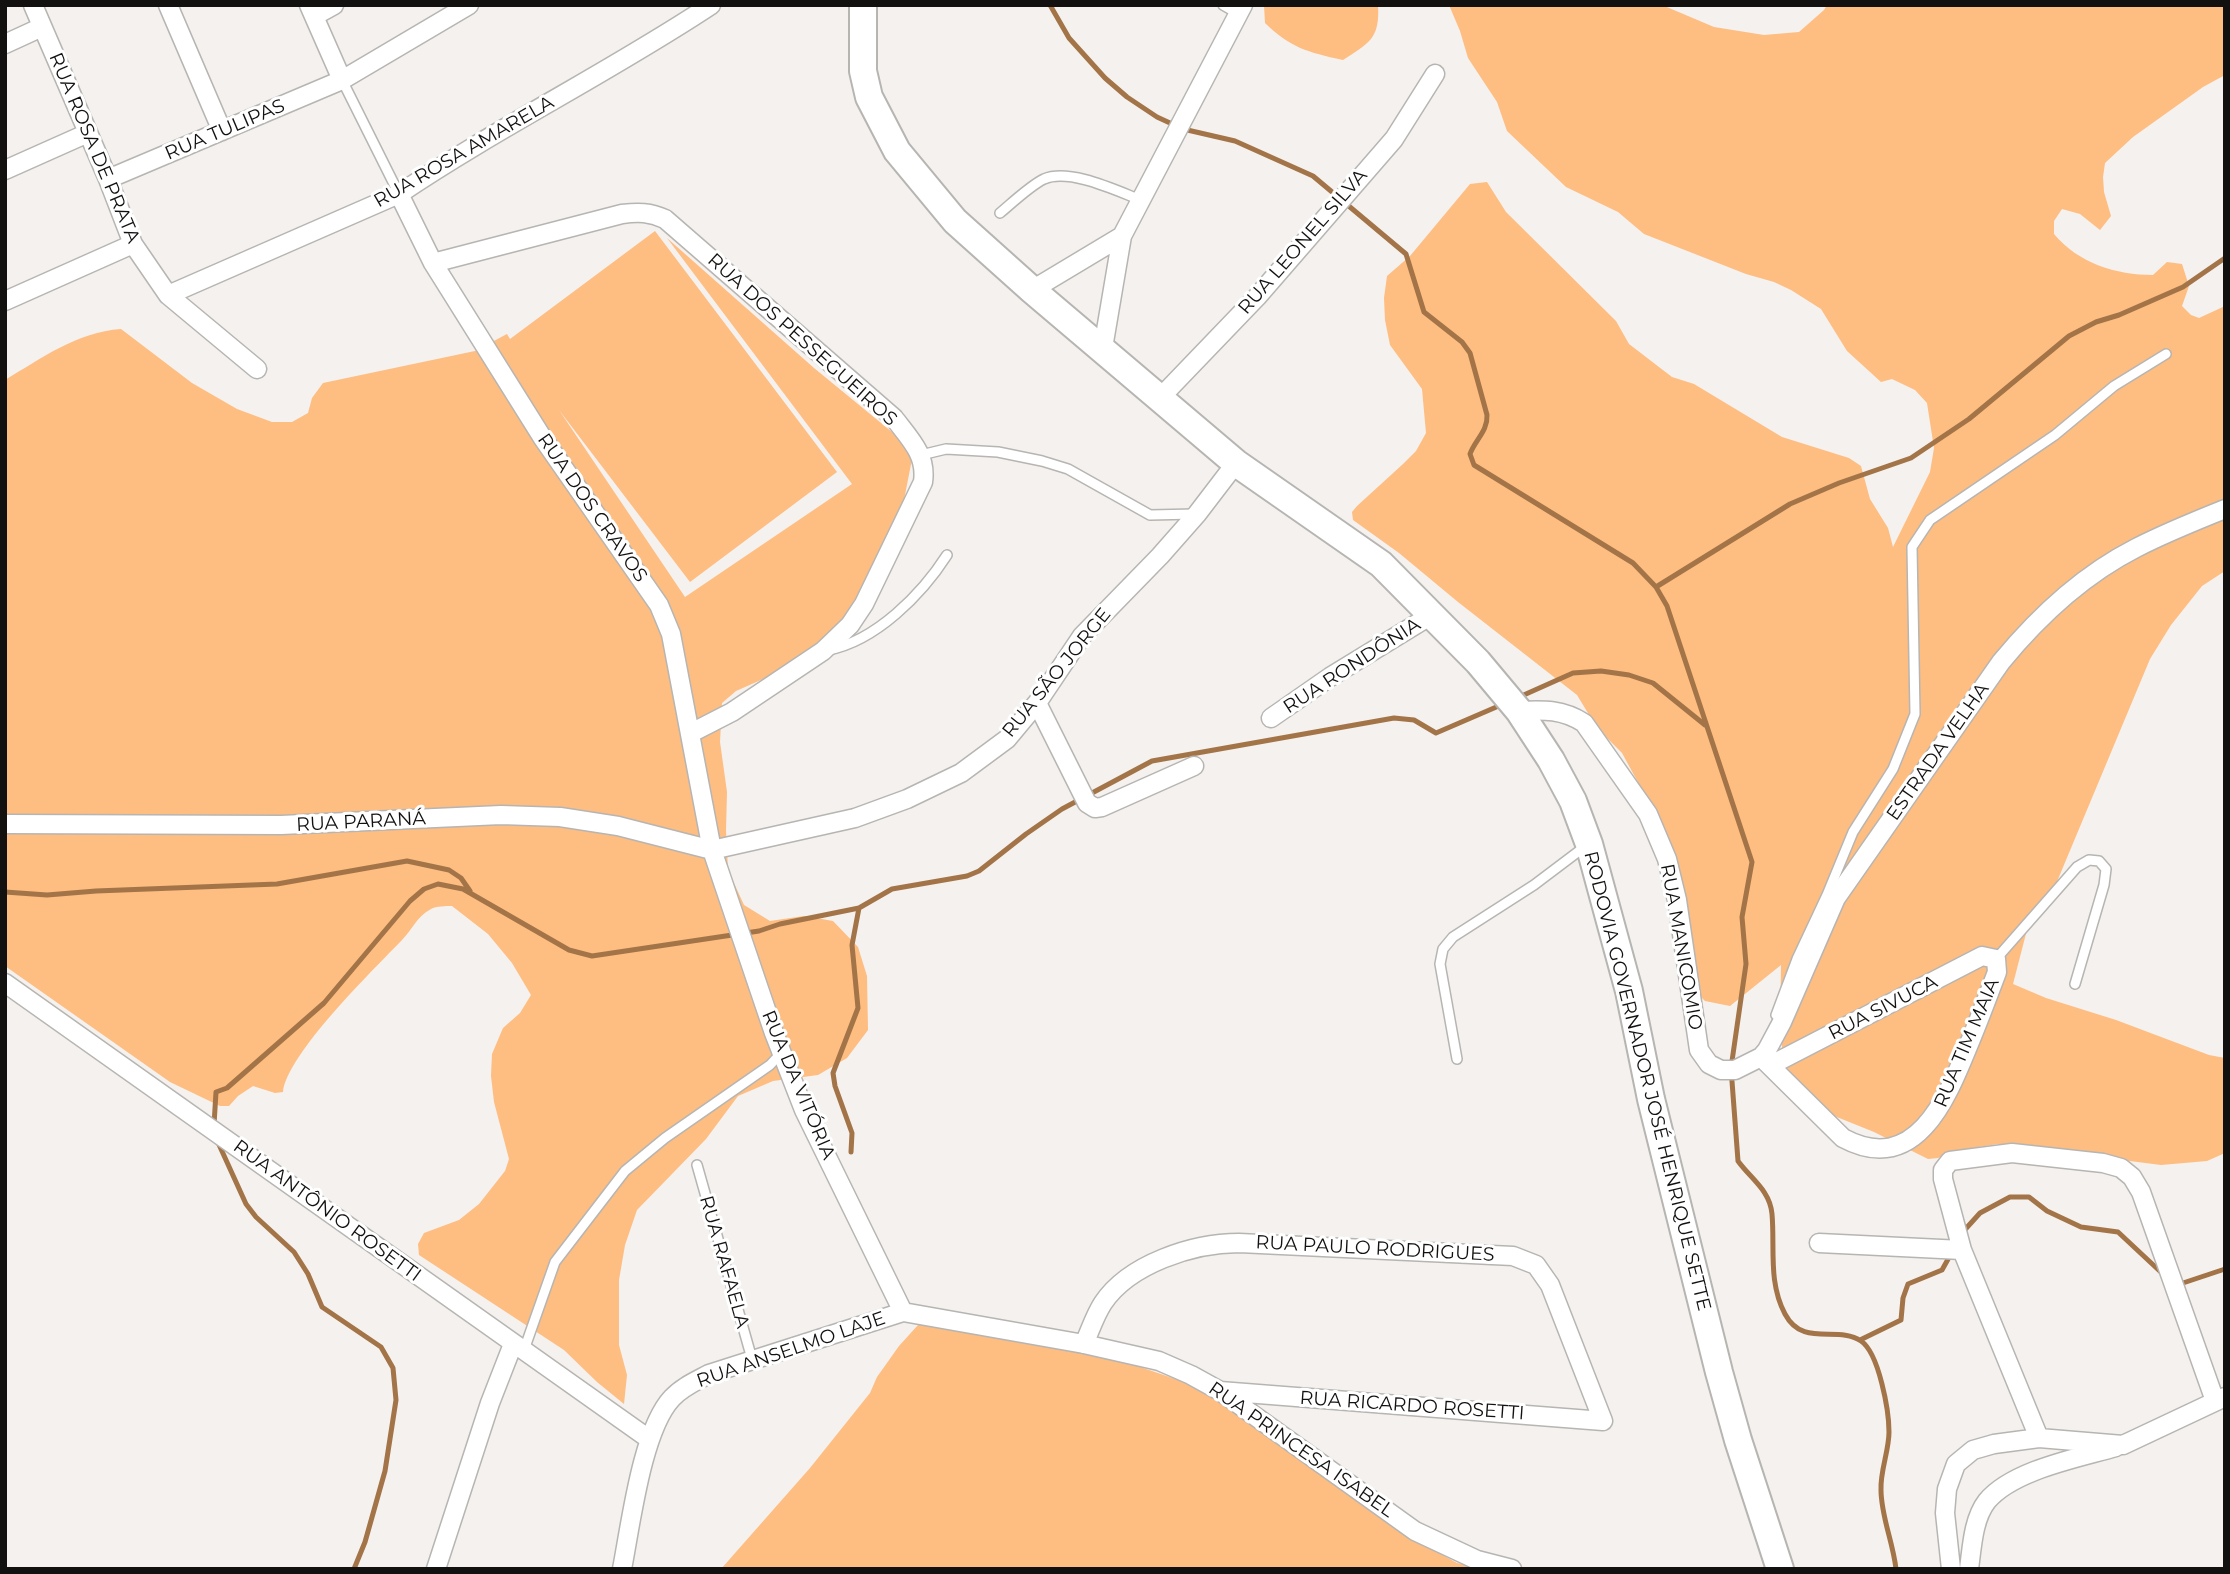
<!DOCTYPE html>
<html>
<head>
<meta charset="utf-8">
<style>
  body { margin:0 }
  #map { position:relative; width:2230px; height:1574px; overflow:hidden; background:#f4f1ef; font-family:Montserrat,sans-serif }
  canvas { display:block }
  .frame { position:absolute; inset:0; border:7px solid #121110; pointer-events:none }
</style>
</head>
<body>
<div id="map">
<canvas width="2230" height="1574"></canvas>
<div class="frame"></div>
</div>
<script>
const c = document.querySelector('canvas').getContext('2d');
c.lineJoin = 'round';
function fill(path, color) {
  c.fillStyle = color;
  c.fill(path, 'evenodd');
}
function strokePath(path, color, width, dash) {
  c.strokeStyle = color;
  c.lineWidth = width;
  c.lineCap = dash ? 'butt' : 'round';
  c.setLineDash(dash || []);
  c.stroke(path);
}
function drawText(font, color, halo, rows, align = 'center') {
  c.font = font + ' Montserrat,sans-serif';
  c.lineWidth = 6;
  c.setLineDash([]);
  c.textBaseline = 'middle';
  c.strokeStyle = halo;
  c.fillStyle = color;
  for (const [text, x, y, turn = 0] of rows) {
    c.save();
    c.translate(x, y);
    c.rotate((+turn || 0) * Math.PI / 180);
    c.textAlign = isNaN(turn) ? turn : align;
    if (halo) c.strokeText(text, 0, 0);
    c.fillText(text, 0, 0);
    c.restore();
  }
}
const green = new Path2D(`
  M1264 5H1378C1380 39 1369 43 1343 60 1307 52 1291 48 1265 23Z
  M1449 5H1662L1714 27 1764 35 1799 32 1824 10 1827 5H2225V75L2203 87 2133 137 2105 163 2103 177 2104 192 2111 216 2100 230 2080 214 2062 209 2054 221V234C2078 263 2116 275 2153 275L2167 262 2182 264 2189 286 2182 306 2191 315 2199 318 2225 306V571L2202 586 2171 625 2150 659 2056 884 2037 904 2029 922 2013 984 2046 998 2116 1020 2209 1055 2225 1058V1153L2207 1161 2161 1165 1998 1144 1953 1151 1938 1158 1928 1159 1874 1132 1822 1111 1786 1070 1780 1034 1781 965 1730 1006 1705 1001 1696 992 1652 808 1622 753 1597 728 1577 695 1458 602 1399 553 1353 520 1352 512 1357 506 1403 464 1416 451 1426 433 1422 389 1390 345 1385 320 1384 298 1387 276 1410 256 1470 184 1487 182 1506 212 1616 321 1629 344 1672 377 1694 384 1782 437 1849 458 1861 466 1870 499 1888 528 1893 547 1930 472 1934 448 1927 403 1915 390 1892 379 1881 382 1847 351 1821 309 1791 290 1774 282 1746 274 1644 234 1618 212 1566 187 1507 131 1497 102 1468 58 1460 31Z
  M655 231 837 472 690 582 559 410 685 597 852 484 667 238 814 368 903 441 912 459 904 500 889 541 854 606 831 636 779 672 736 691 722 703 720 742 727 792 726 830 728 870 744 905 770 921 804 916 833 921 858 947 867 976 868 1030 847 1058 818 1075 773 1081 738 1096 706 1139 637 1210 625 1245 619 1280V1345L627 1375 624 1404 597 1382 564 1350 419 1255 418 1244 424 1233 459 1220 479 1204 505 1171 509 1159 494 1102 491 1076 492 1054 503 1028 520 1013 531 995 512 963 488 934 452 906C446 906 436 906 431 909 417 916 412 930 402 940 373 970 287 1054 283 1092L275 1093 253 1086 238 1096 229 1106H220L170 1082 5 966V380C42 358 77 332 121 329L192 383 237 409 272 422H292L308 413 312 398 323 383 475 351 507 334 510 339Z
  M948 1321 1111 1357 1187 1383 1221 1403 1417 1541 1457 1563 1488 1569H721L810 1468 870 1393 877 1377 899 1346 918 1325Z`);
const stream = new Path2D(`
  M1050 5 1069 38 1105 78 1127 97 1157 117 1183 129 1235 141 1313 176 1406 254 1424 312 1462 342 1470 353 1487 415C1488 431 1475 440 1470 454L1474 465 1633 563 1656 587 1667 606 1752 862 1742 917 1746 964 1731 1068 1738 1161C1750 1178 1770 1190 1772 1214 1775 1248 1768 1282 1785 1314 1803 1348 1837 1325 1861 1341 1879 1353 1889 1411 1889 1432 1889 1451 1880 1471 1881 1490 1881 1516 1893 1542 1896 1569
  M1656 587 1790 504 1839 483 1911 458 1969 419 2069 336 2096 322 2119 315 2183 287 2225 258
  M1517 698 1573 673 1601 671 1629 675 1653 683 1705 725
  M5 892 47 895 96 891 277 884 407 861 449 870 461 878 470 891
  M214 1125 216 1092 227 1088 324 1003 410 901 424 889 438 884 463 889 569 950 592 956 759 931 780 924 859 908 892 889 967 876 979 871 1026 834 1062 809 1152 761 1394 718 1414 720 1436 733 1501 705
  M216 1138 246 1204 256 1217 294 1252 308 1274 322 1307 381 1347 393 1368 396 1400 385 1471 365 1542 354 1569
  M851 1152 852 1133 835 1086 833 1073 858 1008 852 945 859 908
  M1961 1234 1980 1213 2010 1197H2029L2047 1211 2081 1227 2118 1232 2164 1275
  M2177 1285 2225 1269
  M1860 1340 1901 1320 1903 1298 1908 1284 1942 1270 1952 1252`);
const lane = new Path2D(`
  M1223 5 1239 14
  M342 80 399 194
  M1000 213C1012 203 1031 185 1044 179 1070 168 1117 191 1141 200
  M921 455 946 449 998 452 1042 461 1068 469 1150 515 1195 514
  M828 650C876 641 922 594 947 555
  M1996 959 2077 867 2089 860 2099 861 2106 869 2104 885 2075 984
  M1776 1015 1797 959 1827 895 1853 832 1893 769 1915 714 1912 547 1930 520 2055 435 2114 386 2166 354
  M1457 1059 1440 964 1443 949 1453 937 1534 885 1587 845
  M697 1165 752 1359
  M524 1350 555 1262 625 1171 665 1138 770 1065 782 1052`);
const street = new Path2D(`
  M33 5 108 179 133 244 168 295 257 369
  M168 5 222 131
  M309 5 342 80
  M314 16 334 5
  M5 44 42 27
  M5 170 88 133
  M108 179 342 80 469 5
  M399 194 433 263 542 437 659 605 671 634 712 850 774 1033 804 1110 903 1312
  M433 263 622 214C638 212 650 212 665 219L894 418C910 439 927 455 923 482L864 604 850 625 823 651 732 712 691 733
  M1032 290 1122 236
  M168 295 399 194C500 126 610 72 711 5
  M5 301 133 244
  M1103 348 1122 236 1243 5
  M1159 399 1257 297 1394 139 1435 74
  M1037 703 1087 803 1095 808 1102 807 1194 766
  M1519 711C1544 710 1562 709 1584 723L1648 814 1667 859 1677 900 1699 1050 1709 1064 1721 1070H1735L1761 1057 1767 1050 1782 1022 1836 898 2001 662C2038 617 2083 575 2136 548 2165 533 2195 521 2225 509
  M1271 718 1330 677 1433 614
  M5 824 281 825 501 815 560 817 618 826 712 850 855 818 907 799 961 773 1007 739 1037 703 1082 636 1160 556 1197 514 1236 463
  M5 983 649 1439
  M1761 1057 1843 1138C1916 1177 1947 1098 1969 1044 1979 1020 1988 996 1997 972L1996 959 1982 956 1771 1065
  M1819 1243 1962 1250
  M1084 1344C1090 1331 1095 1315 1103 1303 1129 1264 1193 1243 1239 1243L1513 1256 1536 1265 1550 1285 1603 1421 1220 1391
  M2039 1438 1962 1250 1943 1179V1170L1950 1161 2012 1153 2103 1163 2121 1168 2132 1177 2141 1192 2215 1401
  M436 1569 490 1403 513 1344
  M622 1569C631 1523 642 1430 672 1398 682 1387 696 1381 709 1374L903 1312 1084 1344 1159 1361 1191 1375 1220 1391 1415 1531 1477 1560 1512 1569
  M1951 1569 1945 1513 1947 1489 1956 1464 1973 1450 1994 1444 2039 1438 2123 1445 2225 1397
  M1969 1569C1972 1547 1973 1519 1987 1501 2013 1470 2078 1458 2116 1447`);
const secondary = new Path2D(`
  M863 5V71L869 97 897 151 955 221 1032 290 1236 463 1381 564 1478 662 1519 711 1551 760 1573 801 1589 844 1629 991 1651 1099 1719 1372 1738 1440 1780 1569`);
const streetNames = [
  ["RUA TULIPAS",225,130,-23],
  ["RUA ROSA DE PRATA",94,148,67],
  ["RUA ROSA AMARELA",464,152,-30],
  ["RUA LEONEL SILVA",1303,242,-49],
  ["RUA DOS PESSEGUEIROS",802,340,42],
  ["RUA DOS CRAVOS",592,508,55],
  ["RUA RONDÔNIA",1352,666,-33],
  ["RUA SÃO JORGE",1057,673,-51],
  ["ESTRADA VELHA",1938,752,-55],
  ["RUA PARANÁ",361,822,-3],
  ["RUA MANICOMIO",1681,947,80],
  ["RUA SIVUCA",1883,1008,-27],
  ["RUA TIM MAIA",1967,1043,-67],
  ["RODOVIA GOVERNADOR JOSÉ HENRIQUE SETTE",1647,1081,76],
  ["RUA DA VITÓRIA",798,1085,67],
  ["RUA ANTÔNIO ROSETTI",327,1211,36],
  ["RUA PAULO RODRIGUES",1375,1249,3],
  ["RUA RAFAELA",724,1262,74],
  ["RUA ANSELMO LAJE",791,1350,-19],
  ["RUA RICARDO ROSETTI",1412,1406,4],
  ["RUA PRINCESA ISABEL",1301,1450,35]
];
fill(green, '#febd81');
strokePath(stream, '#a37447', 5);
strokePath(lane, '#b7b5b2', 12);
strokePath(street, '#b7b5b2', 21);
strokePath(secondary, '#b7b5b2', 30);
strokePath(lane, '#fff', 9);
strokePath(street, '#fff', 18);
strokePath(secondary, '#fff', 26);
drawText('19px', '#121110', '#fff', streetNames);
</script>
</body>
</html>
